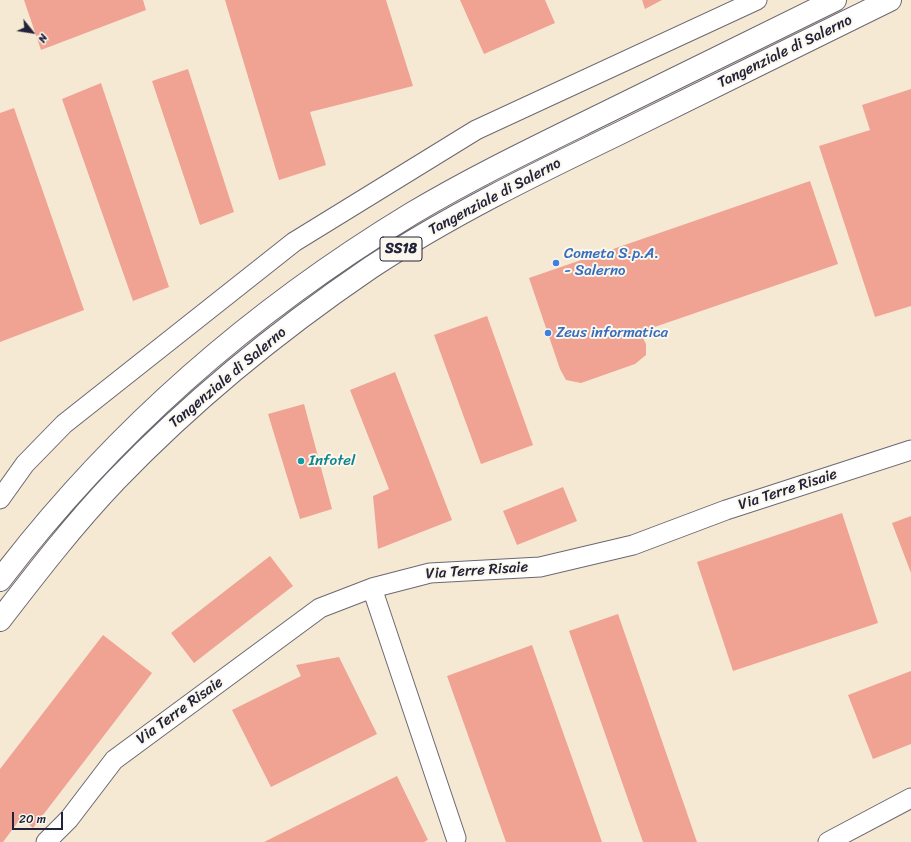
<!DOCTYPE html>
<html>
<head>
<meta charset="utf-8">
<style>
  body { margin:0 }
  #map { position:relative; width:911px; height:842px; overflow:hidden; background:#f6e9d4; font-family:Sriracha,sans-serif }
  canvas { display:block }
  .north { position:absolute; left:12px; top:12px; width:40px; height:40px; -webkit-text-stroke:3px #fbf7ec; paint-order:stroke; rotate:120deg; font-size:11px; font-weight:700; line-height:16px; text-align:center; color:#22223b }
  .north::after { content:''; display:block; margin:auto; width:14px; height:18px; background:#22223b; clip-path:polygon(50% 0,100% 100%,50% 72%,0 100%) }
  .scale { position:absolute; left:12px; top:812px; width:51px; height:18px; box-sizing:border-box; border:2px solid #22223b; border-top:0; padding-left:5px; font-size:12px; line-height:14px; white-space:nowrap; color:#22223b; -webkit-text-stroke:3px #fbf7ec; paint-order:stroke }
</style>
</head>
<body>
<div id="map">
<canvas width="911" height="842"></canvas>
<div class="north">N</div>
<div class="scale">20 m</div>
</div>
<script>
const c = document.querySelector('canvas').getContext('2d');
c.lineJoin = 'round';
function fill(path, color) {
  c.fillStyle = color;
  c.fill(path, 'evenodd');
}
function strokePath(path, color, width, dash) {
  c.strokeStyle = color;
  c.lineWidth = width;
  c.lineCap = dash ? 'butt' : 'round';
  c.setLineDash(dash || []);
  c.stroke(path);
}
function drawText(font, color, halo, rows, align = 'center') {
  c.font = font + ' Sriracha,sans-serif';
  c.lineWidth = 4;
  c.setLineDash([]);
  c.textBaseline = 'middle';
  c.strokeStyle = halo;
  c.fillStyle = color;
  for (const [text, x, y, turn = 0] of rows) {
    c.save();
    c.translate(x, y);
    c.rotate((+turn || 0) * Math.PI / 180);
    c.textAlign = isNaN(turn) ? turn : align;
    if (halo) c.strokeText(text, 0, 0);
    c.fillText(text, 0, 0);
    c.restore();
  }
}
const building = new Path2D(`
  M24 0H143L146 10 41 50Z
  M225 0H386L413 86 310 112 326 165 279 180Z
  M460 0H545L555 23 484 54Z
  M642 0H662L645 9Z
  M188 69 234 212 200 225 152 81Z
  M101 83 169 287 133 301 62 99Z
  M911 89V306L875 317 819 146 870 130 862 105Z
  M14 108 84 310 0 342V113Z
  M810 181 838 264 640 332 646 344V355L635 364 581 383 566 380 560 369 529 278Z
  M487 316 533 445 481 464 434 335Z
  M395 372 452 520 378 549 373 496 389 489 350 390Z
  M304 404 332 509 300 519 268 414Z
  M563 487 577 521 517 545 503 511Z
  M842 513 878 623 733 671 697 562Z
  M911 516V573L892 523Z
  M270 556 293 586 194 663 171 633Z
  M618 614 697 842H643L569 631Z
  M103 635 152 673 33 828 21 818 3 842H0V769Z
  M532 645 602 842H506L447 676Z
  M339 657 377 734 271 787 232 710 301 676 296 665Z
  M911 671V744L873 759 848 695Z
  M397 776 428 840 424 842H264Z`);
const minor = new Path2D(`
  M0 499 25 464 64 424 294 242 476 130 757 0
  M372 588 456 838
  M46 842 69 819 114 760 320 608 372 588 430 573 540 567 633 545 726 510 911 450
  M828 842 911 798`);
const trunk = new Path2D(`
  M0 580C112 433 253 310 411 214 473 177 538 146 603 114 680 76 758 38 835 0
  M0 620C37 572 74 524 116 480 193 400 279 330 370 268 449 216 533 175 618 134 709 89 799 45 890 0`);
const markers = [
  [556,263,4,"#3f7fe0"],
  [548,333,4,"#3f7fe0"],
  [301,461,4,"#0f9aa8"]
];
const shields = [
  [401,249,42]
];
const shieldNames = [
  ["SS18",401,249]
];
const streetNames = [
  ["Tangenziale di Salerno",785,52,-26],
  ["Tangenziale di Salerno",495,197,-28],
  ["Tangenziale di Salerno",228,378,-40],
  ["Via Terre Risaie",788,490,-18],
  ["Via Terre Risaie",477,571,-4],
  ["Via Terre Risaie",180,711,-36]
];
const shopNames = [
  ["Cometa S.p.A.",564,254],
  ["- Salerno",564,271],
  ["Zeus informatica",556,333]
];
const cultureNames = [
  ["Infotel",309,461]
];
fill(building, '#f0a293');
strokePath(minor, '#6c6871', 21);
strokePath(trunk, '#6c6871', 24);
strokePath(minor, '#fff', 19);
strokePath(trunk, '#fff', 22);
for (const [x, y, r, color] of markers) {
  const dot = new Path2D();
  dot.arc(x, y, r, 0, 2 * Math.PI);
  c.fillStyle = color;
  c.fill(dot);
  strokePath(dot, '#fbf7ec', 1.5);
}
for (const [x, y, w] of shields) {
  const box = new Path2D();
  box.roundRect(x - w / 2, y - 12, w, 24, 3);
  c.fillStyle = '#fbf7ec';
  c.fill(box);
  strokePath(box, '#22223b', 1);
}
drawText('bold 14px', '#22223b', null, shieldNames);
drawText('15px', '#22223b', '#fbf7ec', streetNames);
drawText('15px', '#366cbe', '#fbf7ec', shopNames, 'left');
drawText('15px', '#0d838f', '#fbf7ec', cultureNames, 'left');
</script>
</body>
</html>
